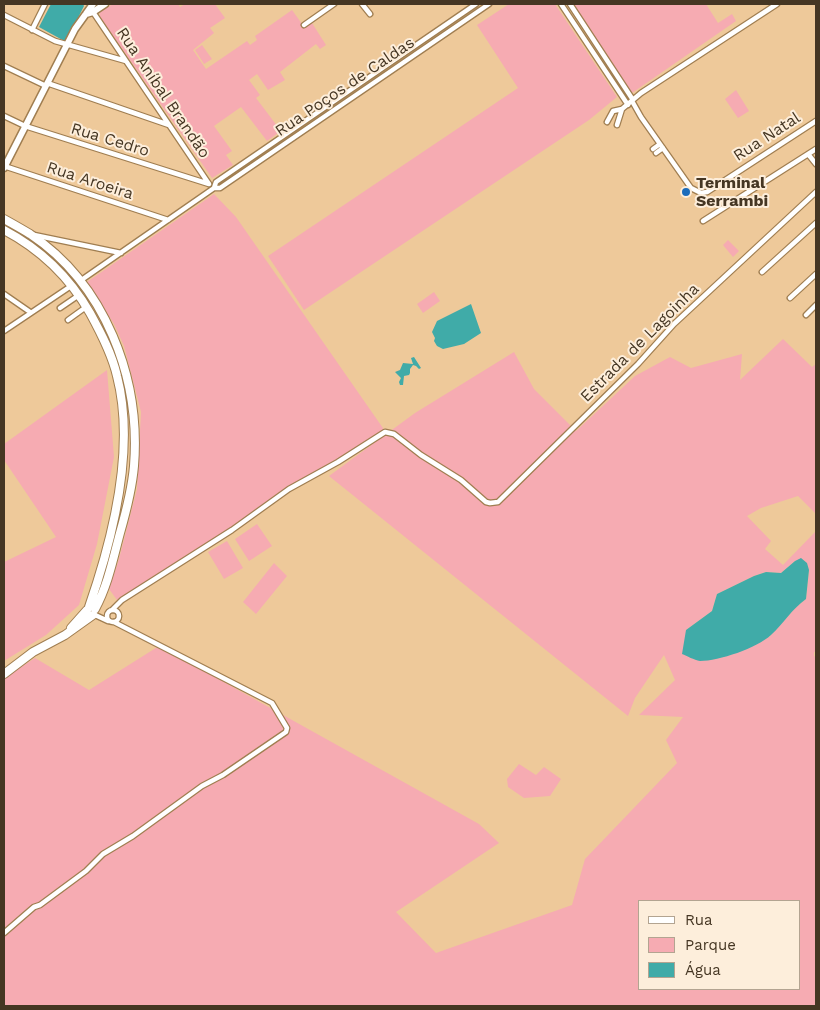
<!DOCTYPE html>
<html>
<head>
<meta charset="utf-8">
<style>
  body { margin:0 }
  #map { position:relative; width:820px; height:1010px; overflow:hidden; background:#eec99a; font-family:"Work Sans",sans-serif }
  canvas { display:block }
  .frame { position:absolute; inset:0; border:5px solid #453623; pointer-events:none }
  .legend { position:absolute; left:638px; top:900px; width:162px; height:90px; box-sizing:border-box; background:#fdeedb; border:1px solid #b3a491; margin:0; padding:6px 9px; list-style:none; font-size:15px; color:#453623 }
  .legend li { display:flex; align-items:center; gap:10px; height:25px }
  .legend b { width:25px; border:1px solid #b3a491 }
</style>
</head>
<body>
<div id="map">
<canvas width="820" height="1010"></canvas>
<div class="frame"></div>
<ul class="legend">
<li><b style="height:6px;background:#fff"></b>Rua</li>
<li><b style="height:14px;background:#f6abb2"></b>Parque</li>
<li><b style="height:14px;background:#40aba8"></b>Água</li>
</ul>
</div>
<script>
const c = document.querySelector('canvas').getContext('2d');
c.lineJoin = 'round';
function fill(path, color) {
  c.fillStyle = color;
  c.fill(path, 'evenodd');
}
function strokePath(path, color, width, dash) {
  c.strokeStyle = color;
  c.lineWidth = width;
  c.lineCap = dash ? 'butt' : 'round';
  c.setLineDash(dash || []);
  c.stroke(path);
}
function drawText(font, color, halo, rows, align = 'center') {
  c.font = font + ' "Work Sans",sans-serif';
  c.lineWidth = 4;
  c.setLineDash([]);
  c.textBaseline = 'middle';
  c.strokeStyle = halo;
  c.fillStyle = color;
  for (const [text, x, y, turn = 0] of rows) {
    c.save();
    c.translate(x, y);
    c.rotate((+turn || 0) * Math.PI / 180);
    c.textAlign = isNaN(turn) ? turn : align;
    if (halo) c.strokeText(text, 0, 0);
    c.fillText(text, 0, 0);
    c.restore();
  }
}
const green = new Path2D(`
  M113 4H178L180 7 185 4H215L225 18 210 28 214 33 193 50 206 69 247 41 250 45 257 40 255 36 292 10 305 28 312 23 326 45 320 49 316 44 280 72 285 80 268 90 257 74 249 80 260 95 256 98 281 131 267 141 241 107 214 126 232 151 226 155 233 165 212 178 100 17V12Z
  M509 4H555L617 97 589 120 304 310 268 256 518 88 477 25Z
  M573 4H706L718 23 732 14 736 21 632 93Z
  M202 45 212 59 204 64 195 50Z
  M736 90 749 111 738 118 725 99Z
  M214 194 236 217 385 431 117 600 109 589 119 559 137 489 141 412 124 346 114 324 87 282Z
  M728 240 739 251 733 257 723 245Z
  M434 292 440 301 423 313 417 304Z
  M783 339 812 367 816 364V514L798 496 761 508 747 516 771 541 765 549 783 565 816 531V652H814V656L816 657V1006H4V678L35 658 89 690 159 646 479 824 499 843 396 912 436 953 572 905 585 859 677 763 666 740 683 717 639 715 675 680 664 655 635 698 628 716 329 476 415 413 514 352 534 389 576 431 635 376 670 357 691 368 742 354 740 380ZM795 561 809 570 806 599 796 607 769 637 686 630 712 611 717 594 754 576 766 572 781 573ZM639 901H799V989H639Z
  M107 370 114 457 97 544 79 605 46 635 4 661V562L56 537 4 460V444Z
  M257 524 272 546 249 561 235 539Z
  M227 541 243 568 224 579 208 552Z
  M274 563 287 576 256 614 243 602Z
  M519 764 536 775 544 767 561 779 550 796 524 798 508 787 507 779Z`);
const water = new Path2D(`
  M51 4H83L84 6 66 42 39 27Z
  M471 304 481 333 464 344 443 349 437 346 434 341 435 338 432 332 437 321Z
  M414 357 421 368 419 369 416 366 413 365 410 369V373L409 375 404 376 403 385H400L399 382 401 378 395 372 400 370 403 363 413 364 411 358Z
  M801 558 807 563 809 570 806 599C792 609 784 623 771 635 757 648 719 661 700 661 694 660 687 656 682 654L686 630 712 611 717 594 754 576 766 572 781 573 795 561Z`);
const minor = new Path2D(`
  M362 4 370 14
  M561 4 628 105
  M570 4 633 100
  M93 12 209 184
  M4 15 55 41 126 61
  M304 25 334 4
  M32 30 45 4
  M4 66 46 86
  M47 83 169 125
  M632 101 641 117 691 188 701 193 707 192 816 121
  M4 116 25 126 209 184
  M607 122 613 111 622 109
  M617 125 622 109 641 93 777 4
  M653 149 660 144
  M656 153 663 148
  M808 154 816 164
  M4 166 168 220
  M214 188 216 182 476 4
  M703 221 816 149
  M34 235 121 253
  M762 272 816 223
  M80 281 214 188H220L489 4
  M4 294 30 312
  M790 298 816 274
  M60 308 79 295
  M806 315 816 305
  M68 320 86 307
  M4 331 71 286
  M107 616a6 6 0 1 1 12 0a6 6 0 1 1-12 0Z
  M112 610 122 600 232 530 289 489 338 462 385 432 394 434 421 455 461 480 486 502 490 503 498 502 638 364 674 324 816 192
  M93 614 108 621
  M4 933 34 907 40 905 86 871 103 854 133 836 202 786 223 775 286 732 287 728 272 703 114 622`);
const secondary = new Path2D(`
  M86 14 93 12 105 4
  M4 168 75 29 93 4`);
const primary = new Path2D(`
  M4 219C13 224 22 229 30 234 105 284 141 378 134 466 132 489 126 512 120 533 113 559 108 585 95 609
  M4 230C40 249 70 278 90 313 101 333 112 354 117 376 136 449 113 538 89 607
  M71 628 87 610
  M4 674 33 652 65 635 93 615`);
const markers = [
  [686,192,5,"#1c6cbb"]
];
const streetNames = [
  ["Rua Poços de Caldas",345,87,-34],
  ["Rua Aníbal Brandão",163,93,56],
  ["Rua Natal",767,137,-33],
  ["Rua Cedro",110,140,17],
  ["Rua Aroeira",90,181,18],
  ["Estrada de Lagoinha",640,343,-45]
];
const poiNames = [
  ["Terminal",696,183],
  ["Serrambi",696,201]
];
fill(green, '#f6abb2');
fill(water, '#40aba8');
strokePath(minor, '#a07e51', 7);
strokePath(secondary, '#a07e51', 9);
strokePath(primary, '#a07e51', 10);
strokePath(minor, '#fff', 4.5);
strokePath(secondary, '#fff', 6);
strokePath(primary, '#fff', 8);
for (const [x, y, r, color] of markers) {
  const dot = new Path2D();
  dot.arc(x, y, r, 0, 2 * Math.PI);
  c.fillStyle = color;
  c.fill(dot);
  strokePath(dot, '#fdeedb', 2);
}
drawText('16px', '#453623', '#fdeedb', streetNames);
drawText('bold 16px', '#453623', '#fdeedb', poiNames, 'left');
</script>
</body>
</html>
